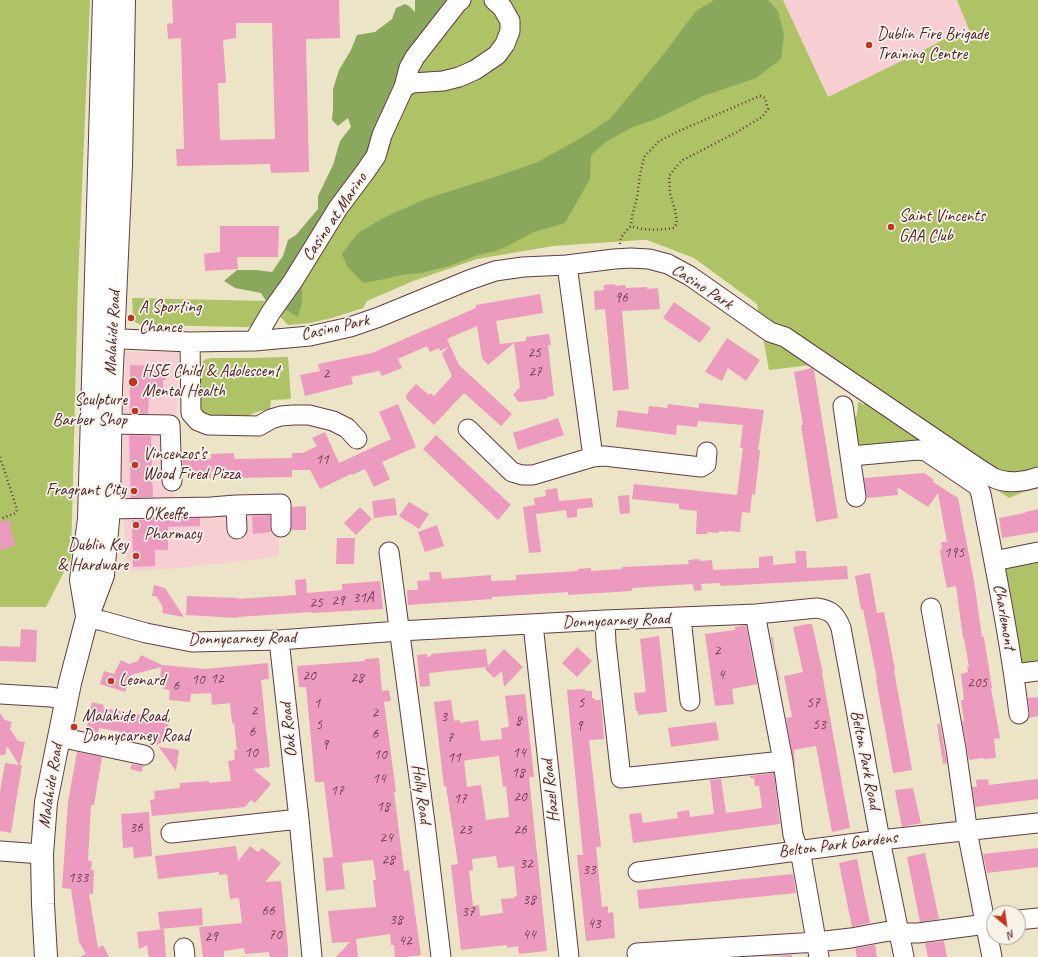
<!DOCTYPE html>
<html>
<head>
<meta charset="utf-8">
<style>
  body { margin:0 }
  #map { position:relative; width:1038px; height:957px; overflow:hidden; background:#ebe4c6; font-family:Caveat,sans-serif }
  canvas { display:block }
  .north { position:absolute; left:986px; top:905px; width:40px; height:40px; box-sizing:border-box; background:#f7f3e8; border:1px solid #b29e9c; border-radius:50%; rotate:151deg; font-size:11px; font-weight:700; line-height:16px; text-align:center; color:#4a1f2b }
  .north::after { content:''; display:block; margin:auto; width:14px; height:18px; background:#c8321e; clip-path:polygon(50% 0,100% 100%,50% 72%,0 100%) }
</style>
</head>
<body>
<div id="map">
<canvas width="1038" height="957"></canvas>
<div class="north">N</div>
</div>
<script>
const c = document.querySelector('canvas').getContext('2d');
c.lineJoin = 'round';
function fill(path, color) {
  c.fillStyle = color;
  c.fill(path, 'evenodd');
}
function strokePath(path, color, width, dash) {
  c.strokeStyle = color;
  c.lineWidth = width;
  c.lineCap = dash ? 'butt' : 'round';
  c.setLineDash(dash || []);
  c.stroke(path);
}
function drawText(font, color, halo, rows, align = 'center') {
  c.font = font + ' Caveat,sans-serif';
  c.lineWidth = 3.5;
  c.setLineDash([]);
  c.textBaseline = 'middle';
  c.strokeStyle = halo;
  c.fillStyle = color;
  for (const [text, x, y, turn = 0] of rows) {
    c.save();
    c.translate(x, y);
    c.rotate((+turn || 0) * Math.PI / 180);
    c.textAlign = isNaN(turn) ? turn : align;
    if (halo) c.strokeText(text, 0, 0);
    c.fillText(text, 0, 0);
    c.restore();
  }
}
const built = new Path2D(`
  M783 0H1038V4L970 32 955 40 952 35 924 50 828 97Z
  M125 352H179L173 499 278 498 279 557 170 569 127 571 122 485Z`);
const green = new Path2D(`
  M0 0H90L78 281 71 558 46 607H0Z
  M451 0H783L828 97 924 50 952 35 955 40 970 32 957 0H1038V486L1009 498 924 442 862 447 857 441 854 419 857 415 858 402H859L864 405 863 400 811 365 769 370 757 304 694 258 647 240H641L553 246 477 259 413 281 367 301 363 308 332 318 310 323 288 325 271 307 253 325 248 327 141 325 135 322 133 317 132 298 266 301Z
  M288 357 291 399 271 400 270 410C259 411 255 411 246 418H207L198 408 199 370 200 366 204 360 211 358H249Z
  M1038 560V664L1031 665 1022 663 1018 657 1004 572 1007 568Z`);
const forest = new Path2D(`
  M415 0H457L437 15 380 153 300 282C304 294 302 305 298 317L283 308 266 301 261 293 235 288 224 281 237 270H256L272 272 283 256 288 240 296 235 318 209V196L333 165 340 141 351 127 348 118 338 126 332 120 333 109V89L339 70 351 50 357 35 375 32 392 19 396 8 405 4 409 6 415 12Z
  M714 0H768L778 11 784 35 781 59 756 78 703 96 656 119 631 128 606 142 591 155 590 179 565 223 534 232 499 250 475 256 449 266 422 273 402 275 385 279 363 283 347 266 342 254 357 234 381 219 428 198 492 178 536 163 581 138 610 119 663 55 696 11Z`);
const building = new Path2D(`
  M172 0H339L340 38 306 39 309 172 271 173 270 164 177 166 176 149H184L181 38 168 39 167 24 173 23ZM236 23H272L275 139 220 140 218 83H226L223 40 236 38Z
  M220 226H279L278 257H237L238 269 205 271 204 254 220 252Z
  M615 284V286L625 285 626 288 647 287V289L658 288 660 309 622 311 629 389 613 391 605 309 595 310 594 291 604 290V285Z
  M540 294 543 313 496 321 500 344 526 341V337L549 334 551 345H548L554 396 547 397V399L519 402 513 395 520 387 514 343 488 365 482 358 477 326 447 339 459 365 512 414 501 426 464 393 434 425 407 400 406 395 416 384 429 395 431 393 434 396 452 376 442 354 448 347 440 351 439 348 430 352 427 346 398 359 402 368 382 376 379 371 351 377 353 384 305 396 300 375 320 371 318 364 372 353 476 308V305Z
  M674 302 711 328 700 343 663 318Z
  M727 338 760 360 746 381 728 368 722 381 705 372Z
  M130 365 166 366V380H163V396H149L148 414 130 413Z
  M812 368 814 370 838 518 816 522 801 425H803L794 372Z
  M699 403 764 410 758 450H760L755 495 752 494 750 513 742 512 740 532 728 531V532L719 531V533L707 532V534H696L697 511 679 509V504L632 499 634 484 737 495 743 448H740L743 425 698 421 697 427 677 425 676 435 616 427 618 410 648 414 649 406 667 408 668 404 699 408Z
  M398 404 416 447 382 462 390 479 374 487 365 469 352 475 351 474 320 489 310 470H292V477L234 478V471H211V478H188V472H183L182 454H187V459H211V454L234 453V459L292 458V453H303L317 446 312 438 325 432 339 463 391 439 379 412Z
  M558 418 564 435 518 450 513 433Z
  M129 435 151 436 153 497 131 498Z
  M436 435 511 505 498 520 423 449Z
  M924 473 934 480 933 482 958 498 974 581 982 637H984L992 688H991L1000 738 994 739 996 758 983 759V758L969 760 962 721H964L961 700H964L961 674 968 672 967 667H969L964 638H963L956 586 947 588 942 564 940 550 942 549 941 542H947L938 493 928 507 897 487 898 495 867 498 864 478Z
  M557 488 559 501 592 498 593 507 577 509V517L567 518 566 510 536 514 541 552 529 553 523 507 535 505 534 498 546 496 545 490Z
  M629 495 630 513 620 514 618 496Z
  M395 498 397 515 374 518 372 501Z
  M409 502 429 514 419 529 399 516Z
  M306 506V530H291L292 507Z
  M360 507 372 519 356 535 344 523Z
  M1038 509V532L1002 538 999 518 1025 513V512Z
  M270 515V527L271 532 253 534 252 516Z
  M200 518V526L168 527V550H155V566L133 567 132 520Z
  M9 520 15 546 0 550V522Z
  M437 525 444 546 425 552 418 532Z
  M337 538H355L354 564H336Z
  M795 551H806L807 568 847 566 848 579 721 586 720 583 701 584 702 590 694 591 693 584 632 588V591L568 595V592L492 597V599L408 605 407 590H418L417 581 430 580 429 572H441L442 579 491 575V581L516 580V575L578 571V569L591 568V571L622 569V567L689 564 688 560 699 559 700 561 712 560 713 570 732 569 759 568V557L773 556V565L796 563Z
  M870 573 877 613 884 612 895 670H894L912 770 893 773 876 679H877L863 609 861 610 855 576Z
  M306 579 307 593 342 590V584L380 581 383 609 312 613 311 612 297 613 237 617V618L186 615 187 596 238 598V599L296 595 295 580Z
  M154 585 165 588 184 617 162 613 163 608 160 602 156 596H152Z
  M808 624H812L823 673H822L850 828 832 832 816 746 794 750 795 770 786 718 792 717 784 676 803 672 793 627Z
  M746 625 757 684 732 689 734 704 715 706 705 634 735 630V627Z
  M21 629 37 630 36 662 0 661V646L20 647Z
  M659 636 667 712 638 715V711H636L634 693 646 692 640 639Z
  M771 637H773L775 657 780 679H779Z
  M577 647 592 661 577 677 562 663Z
  M486 649 488 666 504 649 523 667 504 687 502 671 494 678 485 669 486 667 429 673 430 686 420 687 417 655 427 654V657L431 656V654Z
  M141 655 162 665 205 669 268 663 269 679 261 680 270 767 253 769 271 784 255 803 251 800 245 807 152 816 150 800 155 799 154 791 180 788V783L209 781V783L231 781 228 761 235 760 234 750H237L234 723H232L230 703 212 705 211 693 191 694 190 702 169 700 170 690 163 689 164 682 160 681 161 667 131 675 125 692 100 684 104 671 114 674 121 660 129 664 138 661Z
  M379 658 382 691 389 690 391 701 384 702 396 792H394L404 871 409 870 421 955 407 957H395L394 945H391L390 934 356 939 358 957H336L350 942 332 943 328 911 376 907 373 880H376L373 860 342 863 345 889 326 891 323 858 333 857 324 782H315L306 687H299L297 666 365 661V659Z
  M585 689V691H592V698H594V700H601L604 739 589 740 601 847H596L602 907 608 906V913L613 912 615 938 586 941 577 855H583L567 690Z
  M525 694 534 777H529L547 951 519 954 518 946 507 948V945L461 950 451 865 458 864 446 786H444L434 702 451 700 454 721 460 720V723L478 720 481 741 502 739 501 728 509 727 505 696ZM499 756 503 787 506 786 509 817 486 820 481 785 467 787 464 761 468 760H467ZM496 856 498 868 514 866 517 896H515V898L501 899 503 913 480 916 479 905 473 906 469 871 473 870 472 859Z
  M1038 697V716L1029 718 1030 713 1028 698Z
  M92 702 104 705 103 708 164 719 174 733 157 745 152 738 99 728 98 734 86 732Z
  M0 713 5 720 12 722 10 729 18 741 25 742 20 765H22L11 833 0 831V792L5 763 19 765 7 746 5 755H0Z
  M716 722 719 740 671 747 668 728Z
  M937 724H940L947 763 943 764Z
  M159 747 179 750 176 771Z
  M77 752 102 757 94 805H91L88 861H92L91 870H94L93 894H89L98 948 103 945 109 957H79L86 954 79 942 71 889 62 888 68 802Z
  M132 764 143 766 142 772 130 769Z
  M774 773 780 824 633 843 629 814 641 813 643 823 678 818 677 812 689 810 690 817 714 814 710 780 721 779 726 813 762 808 759 786H755L754 778H750V776Z
  M988 779 989 785 1038 779V799L975 807 972 787H977L976 780Z
  M913 788 921 823 902 827 895 790Z
  M149 812 152 856 134 858 133 847 123 848 121 814Z
  M236 846 238 861 250 846 258 852 262 848 281 863 265 882 281 881 288 950V957H270L269 952 245 954 244 948 224 951V957H203L199 927 242 923 239 898 230 899 227 874 219 875V872L158 879 155 856Z
  M1038 848V867L987 873 983 854Z
  M925 853 939 919 920 922 907 857Z
  M857 859 870 923 852 927 839 863Z
  M793 874 796 893 639 909 637 890Z
  M202 908 203 925 160 929 158 912Z
  M164 929 166 957H149L147 945 139 949 137 932Z
  M944 941 947 957H928L925 943Z
  M875 945 877 957H857L855 948Z
  M792 955V957L762 956Z`);
const path = new Path2D(`
  M620 244C620 236 626 231 631 226 644 231 660 230 674 228L677 223 675 210 670 193 669 176 676 167 683 160 737 132 762 117 768 109 765 98 760 96 755 98 679 131 659 141 644 157 640 175 637 198 632 216 631 226
  M0 457 17 509 16 513 0 519`);
const minor = new Path2D(`
  M404 87 412 83 443 81 459 77 475 70 497 55 505 44 510 31V21L502 7 494 0
  M567 265 593 457 604 456 701 467 706 464 707 452
  M99 338 190 342 254 341 310 336 350 327 379 317 469 280 495 271 523 267 567 265 614 259 631 258 649 259 668 264 690 276 770 332 785 337 975 466C981 470 987 474 994 478 1007 484 1025 482 1038 477
  M254 341 271 312 293 281 338 208 365 172 376 156 382 135 404 87 409 68 415 57 458 2 461 0
  M190 342 191 413 198 421 208 425 259 426 271 419 281 416 293 415H309L333 421 347 428 357 439
  M843 406 856 497
  M110 424 170 425 172 481
  M468 429 512 472 522 475H533L593 457
  M851 456 918 450 926 451 978 486 981 494C995 567 1010 640 1019 714
  M236 505 281 504V527
  M109 509 211 507 236 505 237 529
  M389 552 425 823 441 957
  M994 561 1038 552
  M931 608 956 749 969 841 992 957
  M756 614 757 624 783 761 793 835 802 861 819 957
  M87 618 103 621 146 633 192 642 279 640 399 631 605 620 756 614 817 608C831 610 836 615 841 628L880 840 904 957
  M681 618 690 701
  M605 620 606 643 621 778 783 761
  M533 624 569 957
  M279 640 299 819 312 957
  M1014 674 1038 671
  M0 694 51 697 67 700
  M59 737 144 755
  M171 833 299 819
  M0 851 42 854
  M638 872 880 840 1038 823
  M1018 920 1038 918
  M184 948 185 957
  M637 953 817 942 851 938 889 931 900 933H918L994 923`);
const major = new Path2D(`
  M87 616 81 580 89 519 104 0
  M46 957 43 904 42 854 46 802 70 683 87 618 103 575 109 509 111 389 121 165 124 0`);
const markers = [
  [869,45,4,"#c8321e"],
  [891,227,4,"#c8321e"],
  [131,318,4,"#c8321e"],
  [133,382,5,"#c8321e"],
  [135,411,4,"#c8321e"],
  [135,465,4,"#c8321e"],
  [134,491,4,"#c8321e"],
  [136,525,4,"#c8321e"],
  [136,556,4,"#c8321e"],
  [111,681,4,"#c8321e"],
  [74,727,4,"#c8321e"]
];
const numberNames = [
  ["96",621,298],
  ["25",534,353],
  ["27",535,372],
  ["2",326,374],
  ["11",322,460],
  ["195",954,553],
  ["31A",363,598],
  ["29",338,601],
  ["25",316,603],
  ["2",717,651],
  ["4",721,675],
  ["20",309,676],
  ["28",357,678],
  ["12",217,679],
  ["10",198,680],
  ["205",977,683],
  ["6",176,686],
  ["5",581,703],
  ["57",813,703],
  ["1",317,704],
  ["2",254,711],
  ["2",375,713],
  ["3",444,717],
  ["8",518,721],
  ["5",319,725],
  ["53",819,725],
  ["9",579,726],
  ["6",252,732],
  ["6",375,734],
  ["7",450,738],
  ["9",325,745],
  ["10",251,753],
  ["14",519,753],
  ["10",380,755],
  ["11",454,758],
  ["18",518,773],
  ["14",379,779],
  ["17",337,791],
  ["20",520,797],
  ["17",460,799],
  ["18",383,807],
  ["36",136,828],
  ["23",465,830],
  ["26",520,830],
  ["24",386,838],
  ["28",388,860],
  ["32",526,864],
  ["33",589,870],
  ["133",78,878],
  ["38",529,900],
  ["66",268,911],
  ["37",468,912],
  ["38",396,920],
  ["43",594,924],
  ["70",275,935],
  ["44",529,935],
  ["29",211,937],
  ["42",405,941]
];
const poiNames = [
  ["Dublin Fire Brigade",877,35],
  ["Training Centre",877,55],
  ["Saint Vincents",899,217],
  ["GAA Club",899,237],
  ["A Sporting",139,308],
  ["Chance",139,328],
  ["HSE Child & Adolescent",142,372],
  ["Mental Health",142,392],
  ["Sculpture",127,401,"right"],
  ["Barber Shop",127,421,"right"],
  ["Vincenzos’s",143,455],
  ["Wood Fired Pizza",143,475],
  ["Fragrant City",126,491,"right"],
  ["O'Keeffe",144,515],
  ["Pharmacy",144,535],
  ["Dublin Key",128,546,"right"],
  ["& Hardware",128,566,"right"],
  ["Leonard",119,681],
  ["Malahide Road,",82,717],
  ["Donnycarney Road",82,737]
];
const streetNames = [
  ["Casino at Marino",335,217,-56],
  ["Casino Park",702,287,33],
  ["Casino Park",335,328,-13],
  ["Malahide Road",113,333,-87],
  ["Charlemont",1004,617,80],
  ["Donnycarney Road",616,621,-2],
  ["Donnycarney Road",242,639,-1],
  ["Oak Road",289,730,-96],
  ["Belton Park Road",865,760,79],
  ["Malahide Road",51,786,-81],
  ["Hazel Road",551,791,-96],
  ["Holly Road",421,794,82],
  ["Belton Park Gardens",838,845,-7]
];
fill(built, '#f7cfd3');
fill(green, '#aec266');
fill(forest, '#8aa85b');
fill(building, '#ec9bbf');
strokePath(minor, '#623d42', 21);
strokePath(major, '#623d42', 24);
strokePath(path, '#623d42', 2.5, [1, 3]);
strokePath(minor, '#fff', 19);
strokePath(major, '#fff', 22);
for (const [x, y, r, color] of markers) {
  const dot = new Path2D();
  dot.arc(x, y, r, 0, 2 * Math.PI);
  c.fillStyle = color;
  c.fill(dot);
  strokePath(dot, '#f7f3e8', 1.5);
}
drawText('15px', '#723e50', null, numberNames);
drawText('17px', '#4a1f2b', '#f7f3e8', poiNames, 'left');
drawText('17px', '#4a1f2b', '#f7f3e8', streetNames);
</script>
</body>
</html>
